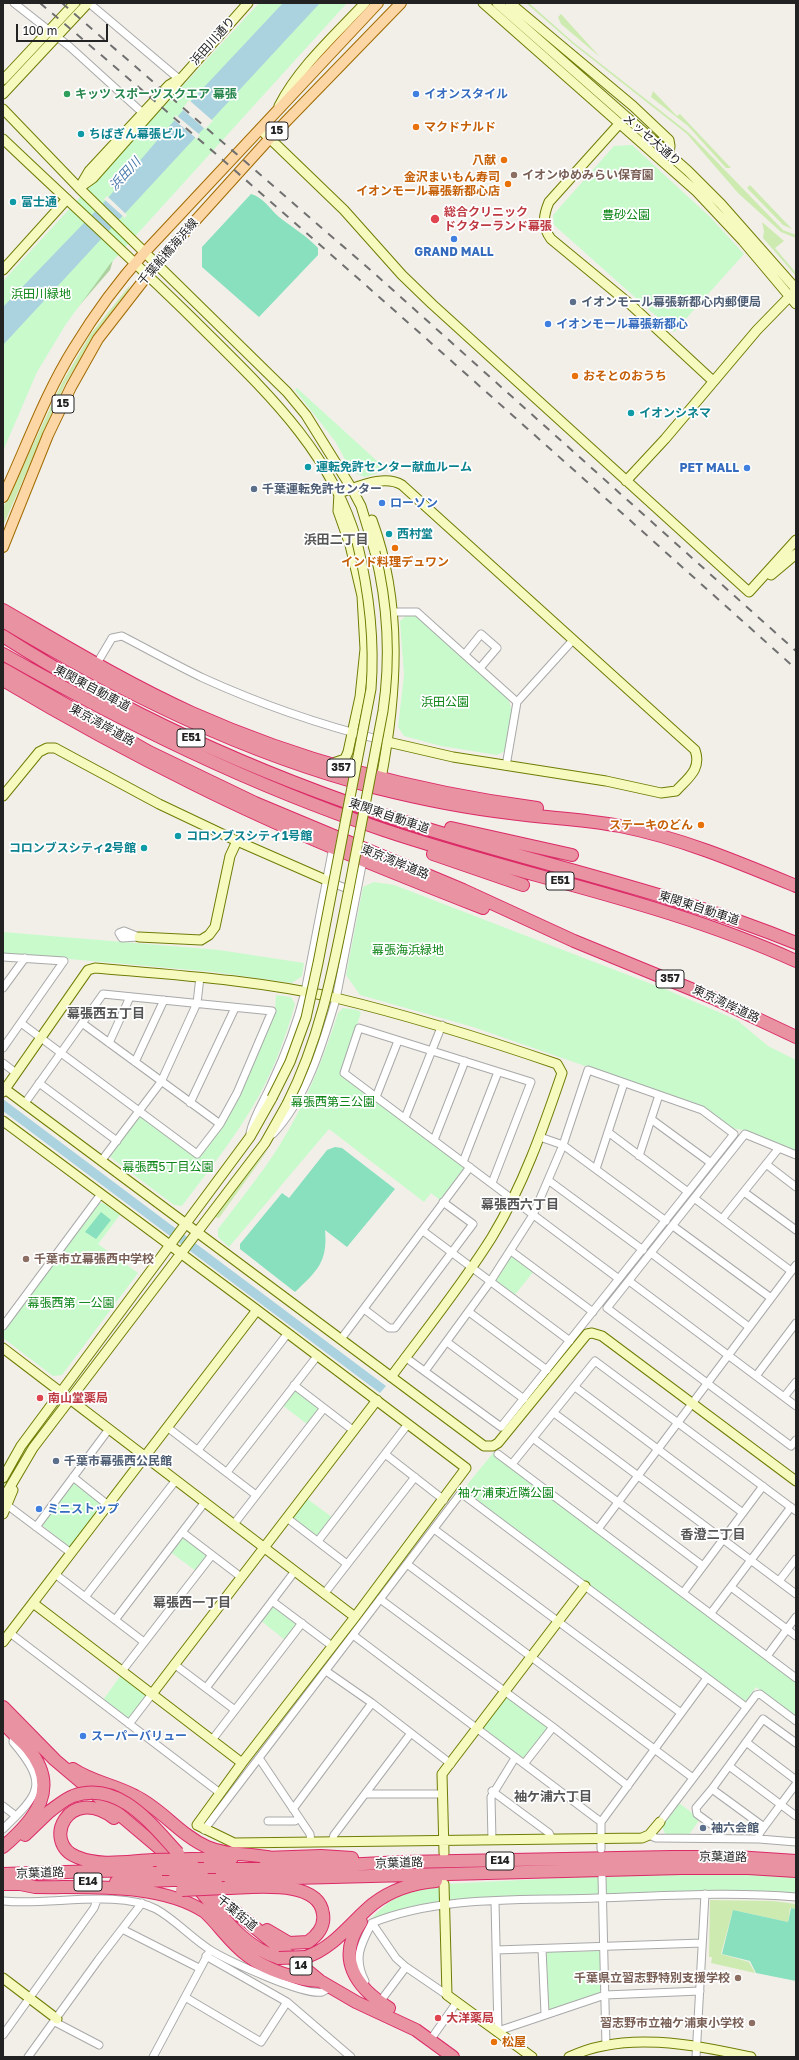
<!DOCTYPE html>
<html>
<head>
<meta charset="utf-8">
<style>
  body { margin:0 }
  #map { position:relative; width:799px; height:2060px; overflow:hidden; background:#f2efe9; font-family:"Golos Text",sans-serif }
  canvas { display:block }
  .frame { position:absolute; inset:0; border:4px solid #222; pointer-events:none }
  .scale { position:absolute; left:16px; top:24px; width:92px; height:18px; box-sizing:border-box; border:2px solid #222; border-top:0; padding-left:5px; font-size:12px; line-height:14px; white-space:nowrap; color:#222; -webkit-text-stroke:3px #fff; paint-order:stroke }
</style>
</head>
<body>
<div id="map">
<canvas width="799" height="2060"></canvas>
<div class="frame"></div>
<div class="scale">100 m</div>
</div>
<script>
const c = document.querySelector('canvas').getContext('2d');
c.lineJoin = 'round';
function fill(path, color) {
  c.fillStyle = color;
  c.fill(path, 'evenodd');
}
function strokePath(path, color, width, dash) {
  c.strokeStyle = color;
  c.lineWidth = width;
  c.lineCap = dash ? 'butt' : 'round';
  c.setLineDash(dash || []);
  c.stroke(path);
}
function drawText(font, color, halo, rows, align = 'center') {
  c.font = font + ' "Golos Text","Noto Sans JP",sans-serif';
  c.lineWidth = 3.5;
  c.setLineDash([]);
  c.textBaseline = 'middle';
  c.strokeStyle = halo;
  c.fillStyle = color;
  for (const [text, x, y, turn = 0] of rows) {
    c.save();
    c.translate(x, y);
    c.rotate((+turn || 0) * Math.PI / 180);
    c.textAlign = isNaN(turn) ? turn : align;
    if (halo) c.strokeText(text, 0, 0);
    c.fillText(text, 0, 0);
    c.restore();
  }
}
const grass = new Path2D(`
  M526 3H529L573 42 689 133 783 230 796 235V238L781 232 738 193 687 134 573 44Z
  M561 14 600 57 561 24 558 17Z
  M653 91 677 116 680 114 731 168H726L688 126 651 97Z
  M750 185 792 229 783 225 747 188Z
  M762 222 784 241 775 248 796 273V276L763 238 764 231Z
  M130 285 128 291 96 334 65 384 3 526V508L62 383 90 335Z
  M270 1147 219 1218 213 1217Z
  M59 1404 60 1405 3 1489V1483L27 1443Z
  M710 1900 774 1901 796 1904V1909L790 1908 788 1922 733 1910 721 1954 749 1962 755 1973 711 1963 712 1957H709Z`);
const forest = new Path2D(`
  M113 260 110 270 72 314 67 295Z`);
const park = new Path2D(`
  M259 3H347L110 264 66 324 37 372 3 451V281Z
  M632 145 710 217 744 254 674 332 554 225 553 215 614 146Z
  M297 388 387 470 365 477 352 472 335 441 295 390Z
  M408 614 417 617 508 699 512 710 505 751 497 755 441 746 404 736 398 727 404 675 400 621Z
  M374 882 394 885 667 990 737 1020 768 1046 796 1060V1151L743 1130 731 1128 703 1107 473 1027 360 995 346 975 363 887Z
  M3 932 219 950 304 963 302 976 292 983 214 972 3 953Z
  M276 995 291 997 295 1004C285 1041 270 1079 250 1111 230 1144 205 1175 182 1206L174 1205 109 1156 140 1114 198 1156 221 1125 275 1009Z
  M343 1008 358 1010 361 1013 340 1074 465 1167 440 1200 431 1193 424 1202 329 1129 229 1247 218 1237V1229C235 1207 252 1185 268 1163 300 1117 321 1066 338 1013Z
  M99 1203H103L120 1215 98 1244 138 1273 62 1375 53 1376 3 1338V1332Z
  M510 1255H513L534 1271 514 1296 495 1282V1277Z
  M293 1390H297L318 1406V1410L307 1424 282 1405Z
  M493 1453 796 1680V1717L756 1687 746 1701H743L462 1491Z
  M73 1481 103 1505 71 1546H68L42 1525Z
  M306 1498 332 1517 319 1535 315 1536 293 1519V1516Z
  M181 1536H184L207 1553V1556L196 1571 169 1551Z
  M272 1605H274L297 1622V1626L285 1640 260 1620Z
  M121 1675 146 1694 147 1697 131 1718H127L103 1700Z
  M505 1697H507L547 1727V1730L526 1758 523 1759 483 1729V1726Z
  M679 1803 700 1819 688 1836H666L662 1826Z
  M751 1873 796 1877V1895H607L605 1893 604 1876Z
  M598 1876 599 1893 597 1895 451 1901 448 1899 447 1884Z
  M440 1885 441 1899 438 1902 371 1919C395 1893 406 1893 440 1885Z
  M602 1951V1993L548 2010 546 1952Z`);
const pitch = new Path2D(`
  M251 194C263 197 271 210 279 217 293 228 307 236 318 248V255L259 317 202 267V247Z
  M335 1147 342 1148 395 1189 347 1247 325 1230C328 1262 317 1271 295 1292L240 1249V1244L282 1193 289 1198 327 1150Z
  M101 1212 111 1220 96 1239 85 1232Z
  M791 1908 796 1909V1981L756 1973 750 1961 722 1954 733 1910 788 1922Z`);
const water = new Path2D(`
  M283 3H320L3 345V307L107 199 191 101Z
  M3 1099 386 1386 380 1393 3 1111Z`);
const pier = new Path2D(`
  M189 100 213 121 205 129 182 109Z
  M176 115 200 135 197 139 173 119Z
  M107 196 127 215 125 218 104 199Z`);
const street = new Path2D(`
  M14 3 70 47 146 116
  M89 3 179 79
  M394 612H417L517 702
  M465 654 481 634 497 648 480 668
  M96 665 112 638 122 636C149 650 176 665 203 678 260 704 321 725 381 740
  M506 766 517 702 573 640
  M330 882 353 891
  M124 931 139 937 122 938 119 933Z
  M3 957 64 961
  M3 988 25 958
  M21 1023 61 1053 197 1154 220 1124 237 1093 272 1011 103 994 25 1103
  M82 1023 220 1124
  M109 1043 130 997
  M3 1048 64 961
  M135 1062 164 1000
  M3 1063 16 1073
  M39 1083 117 1141
  M376 1097 398 1041
  M190 1103 235 1008
  M405 1118 442 1025
  M651 1119 711 1163
  M608 1132 688 1192
  M250 1133C254 1115 264 1101 271 1085 285 1055 297 1024 305 992L333 847
  M273 1134C307 1097 322 1046 336 999L363 860
  M540 1137 563 1145 666 1221
  M434 1140 465 1061
  M796 1155 745 1134 607 1308 791 1446 796 1440
  M639 1156 659 1095
  M102 1160 161 1082 197 1003 200 977
  M463 1162 498 1072
  M766 1164 796 1187
  M596 1169 624 1083
  M548 1180 643 1250
  M492 1183 531 1082 359 1028 344 1073 619 1279
  M744 1192 796 1230
  M694 1198 791 1271
  M722 1219 779 1148
  M673 1226 771 1298
  M423 1231 570 1341
  M511 1251 593 1312
  M651 1253 749 1327
  M629 1281 796 1406
  M364 1309 389 1328H395L473 1224 443 1202
  M469 1312 547 1370
  M3 1326 101 1194
  M341 1339 470 1167
  M447 1342 524 1399
  M405 1357 501 1427 734 1134 702 1110 588 1070 563 1145 533 1215 490 1282 425 1371
  M756 1376 796 1323
  M294 1385 354 1431
  M575 1387 743 1513
  M784 1397 796 1382
  M554 1413 796 1594
  M167 1427 256 1495
  M534 1439 703 1566
  M198 1450 288 1333
  M385 1454 444 1500
  M498 1454 796 1678
  M512 1464 595 1361 796 1511
  M227 1472 318 1355
  M73 1477 108 1505
  M7 1505 71 1553
  M287 1518 347 1564
  M234 1524 324 1408
  M36 1527 109 1429
  M434 1529 681 1713
  M598 1529 796 1265
  M182 1532 241 1577
  M318 1541 408 1424
  M407 1564 693 1778
  M55 1574 144 1642
  M779 1581 796 1559
  M731 1587 796 1636
  M683 1593 763 1486
  M324 1594 415 1477
  M85 1597 176 1480
  M380 1599 553 1727 628 1786
  M272 1601 332 1646
  M711 1613 791 1507
  M115 1620 205 1502
  M10 1633 220 1793
  M353 1635 601 1822
  M767 1656 796 1617
  M174 1664 235 1710
  M122 1671 212 1555
  M326 1671 372 1703 451 1764
  M206 1688 295 1571
  M129 1724 152 1694
  M212 1740 302 1623
  M746 1742 796 1780
  M259 1758 310 1834 311 1842
  M524 1764 553 1727
  M729 1766 796 1816
  M712 1789 764 1827
  M492 1791 549 1833 552 1839
  M365 1794H442
  M3 1806 16 1816
  M293 1809 372 1703
  M268 1821H295L299 1818
  M660 1822 756 1695 760 1694 796 1721
  M3 1829C40 1793 49 1785 13 1742L14 1733
  M204 1830 461 1493 746 1707
  M649 1835 656 1838 759 1839 796 1842
  M721 1838 719 1830 697 1814 696 1808 712 1789 763 1719 796 1743
  M759 1839V1834L764 1827 796 1784
  M492 1840 491 1797 515 1758
  M332 1841 334 1835 411 1733
  M601 1849V1822L707 1678
  M602 1877 606 2046
  M3 1901C48 1906 118 1889 156 1909 176 1920 192 1939 212 1951 229 1961 304 1996 322 1992 324 1991 327 1989 330 1988
  M495 1902 498 2031 605 1995 700 1991
  M372 1923 396 1958 406 1967 447 1995
  M122 1929 199 1968
  M542 1949 545 2013
  M496 1950 702 1943
  M206 1956 287 2002 351 2057
  M365 1981C353 1958 361 1944 372 1923 442 1895 522 1901 596 1898 663 1896 729 1891 796 1897
  M185 1997 261 2042 287 2002
  M382 1999 406 1967
  M55 2022 99 2045
  M3 2035 94 1908 97 1900
  M431 2039 457 2002
  M28 2057 99 1959 142 1903
  M153 2057 208 1954
  M696 2057 705 1894`);
const secondary = new Path2D(`
  M483 3 697 192 743 241 796 304
  M497 3 688 171 721 204 796 289
  M510 3 633 106 669 140 670 146 669 153
  M3 80 75 3
  M3 94 88 3
  M279 106C299 67 335 35 365 3
  M3 109 79 188 287 392 306 415 352 489 361 506 375 552
  M620 123 549 202C543 216 542 227 551 239L631 305 713 381
  M260 129 344 210 402 275 432 304 749 592
  M3 139C67 200 132 259 194 320 260 386 331 449 357 542
  M82 183 89 171 169 85 179 79
  M79 188 93 178 248 3
  M3 270 67 199
  M626 481 665 439 757 330 794 292
  M372 520C403 604 397 693 381 779
  M771 575 796 554
  M749 592 796 540
  M330 764 345 759 348 752 360 697 365 649 362 596 350 545 338 511 339 493C358 487 384 474 402 485L695 750C702 769 688 778 676 791L661 793 606 781 453 757 388 742
  M3 796 39 752 47 748H55L159 804 237 841 326 880
  M139 937 201 940 209 935 215 927 230 856 237 841
  M5 1089 484 1446H493L498 1443 587 1334 592 1333 602 1336 796 1481
  M3 1092 88 970 95 968C175 975 257 980 336 998 411 1016 484 1039 557 1064L562 1073C543 1129 523 1186 492 1237 462 1285 425 1331 391 1377
  M3 1121 257 1310 466 1468 355 1617 242 1763 197 1825 234 1843 642 1838 649 1835 660 1822
  M3 1348 355 1617
  M3 1478 21 1446 250 1137 272 1098
  M3 1499 33 1448 265 1143 287 1104
  M3 1514 13 1490
  M33 1603 242 1763
  M3 1642 257 1310
  M152 1694 377 1400
  M444 1853 442 1774 585 1586
  M444 1884 447 1995 532 2057
  M3 1978 57 2019
  M569 2057C625 2030 694 2045 751 2057`);
const primary = new Path2D(`
  M3 497C26 448 45 394 74 348 94 315 119 281 145 252L378 3
  M3 547 48 435 71 387 98 339 157 263 270 138 401 3`);
const highway = new Path2D(`
  M3 610C65 646 126 683 192 713 302 762 418 792 537 808
  M3 621C121 692 243 753 377 788 421 799 466 808 510 813 547 818 584 819 620 826 681 838 738 862 796 886
  M3 636C125 714 261 775 399 820 531 863 667 890 796 943
  M3 654C125 723 250 785 384 830 520 876 664 901 796 961
  M3 669 149 752 255 803 463 890 574 941 713 998 796 1037
  M3 680C65 717 129 752 194 784 288 831 386 870 483 908
  M451 828 572 855
  M433 854 523 885
  M3 1707 55 1760 178 1864
  M3 1721C8 1731 21 1739 28 1748 61 1788 36 1819 3 1847
  M73 1769C92 1782 115 1785 135 1796 162 1809 180 1835 207 1847 227 1856 250 1853 271 1858
  M114 1818C68 1784 41 1843 77 1857 100 1867 129 1861 153 1860
  M25 1835 50 1811
  M264 1858 321 1856 352 1858
  M193 1859 232 1858
  M204 1869H263L403 1862 672 1857H736L796 1861
  M3 1874 162 1869
  M216 1880 681 1868H748L796 1871
  M116 1882 173 1880
  M3 1884H28
  M20 1884 35 1887C88 1888 159 1882 205 1912 220 1926 231 1944 248 1956 267 1970 296 1980 320 1981
  M203 1885 320 1981 356 2002 416 2030 453 2057
  M197 1887C220 1913 244 1948 279 1958
  M225 1888C252 1888 319 1878 323 1914 325 1926 318 1935 308 1942L289 1943 267 1930
  M361 1922C336 1958 355 1987 389 2008
  M306 1957C334 1948 351 1922 373 1904 391 1890 413 1883 436 1881`);
const rail = new Path2D(`
  M40 3C296 220 546 445 796 669
  M62 3 375 274 796 651`);
const secondaryBridge = new Path2D(`
  M272 1098 290 1062 306 1018 318 963 371 689C375 638 369 591 357 542
  M287 1104C322 1035 334 964 349 889 360 830 372 770 383 711 391 657 388 605 375 552`);
const highwayBridge = new Path2D(`
  M50 1811C57 1806 65 1799 73 1796 119 1780 151 1824 178 1853
  M153 1860 193 1859
  M162 1869H204
  M173 1880H216
  M182 1890 225 1888
  M279 1958 306 1957`);
const markers = [
  [67,94,4,"#2e9e5b"],
  [416,94,4,"#3f7fe0"],
  [416,127,4,"#e8710a"],
  [81,134,4,"#0f9aa8"],
  [504,160,4,"#e8710a"],
  [514,175,4,"#8d6e63"],
  [508,184,4,"#e8710a"],
  [13,202,4,"#0f9aa8"],
  [435,219,5,"#e0444e"],
  [454,239,4,"#3f7fe0"],
  [573,302,4,"#5c6f8a"],
  [548,324,4,"#3f7fe0"],
  [575,376,4,"#e8710a"],
  [631,413,4,"#0f9aa8"],
  [308,467,4,"#0f9aa8"],
  [747,468,4,"#3f7fe0"],
  [254,489,4,"#5c6f8a"],
  [382,503,4,"#3f7fe0"],
  [389,534,4,"#0f9aa8"],
  [395,548,4,"#e8710a"],
  [701,825,4,"#e8710a"],
  [178,836,4,"#0f9aa8"],
  [144,848,4,"#0f9aa8"],
  [26,1259,4,"#8d6e63"],
  [40,1398,4,"#e0444e"],
  [56,1461,4,"#5c6f8a"],
  [39,1509,4,"#3f7fe0"],
  [83,1736,4,"#3f7fe0"],
  [703,1828,4,"#5c6f8a"],
  [738,1978,4,"#8d6e63"],
  [438,2018,4,"#e0444e"],
  [752,2023,4,"#8d6e63"],
  [494,2042,4,"#e8710a"]
];
const shields = [
  [277,131,22],
  [63,404,22],
  [191,738,28],
  [341,768,28],
  [560,881,28],
  [670,979,28],
  [500,1861,28],
  [88,1882,28],
  [301,1966,22]
];
const shieldNames = [
  ["15",277,131],
  ["15",63,404],
  ["E51",191,738],
  ["357",341,768],
  ["E51",560,881],
  ["357",670,979],
  ["E14",500,1861],
  ["E14",88,1882],
  ["14",301,1966]
];
const streetNames = [
  ["浜田川通り",213,41,-48],
  ["メッセ大通り",652,140,41],
  ["千葉船橋海浜線",168,252,-49],
  ["東関東自動車道",92,688,28],
  ["東京湾岸道路",102,725,29],
  ["東関東自動車道",389,816,19],
  ["東京湾岸道路",395,862,22],
  ["東関東自動車道",699,908,18],
  ["東京湾岸道路",726,1004,25],
  ["京葉道路",723,1857,1],
  ["京葉道路",399,1863,-2],
  ["京葉道路",40,1873,-2],
  ["千葉街道",237,1913,40]
];
const leisureNames = [
  ["キッツ スポーツスクエア 幕張",75,94]
];
const shopNames = [
  ["イオンスタイル",424,94],
  ["GRAND MALL",454,252,"center"],
  ["イオンモール幕張新都心",556,324],
  ["PET MALL",739,468,"right"],
  ["ローソン",390,503],
  ["ミニストップ",47,1509],
  ["スーパーバリュー",91,1736]
];
const foodNames = [
  ["マクドナルド",424,127],
  ["八献",496,160,"right"],
  ["金沢まいもん寿司",500,177,"right"],
  ["イオンモール幕張新都心店",500,191,"right"],
  ["おそとのおうち",583,376],
  ["インド料理デュワン",395,562,"center"],
  ["ステーキのどん",693,825,"right"],
  ["松屋",502,2042]
];
const cultureNames = [
  ["ちばぎん幕張ビル",89,134],
  ["富士通",21,202],
  ["イオンシネマ",639,413],
  ["運転免許センター献血ルーム",316,467],
  ["西村堂",397,534],
  ["コロンブスシティ1号館",186,836],
  ["コロンブスシティ2号館",136,848,"right"]
];
const educationNames = [
  ["イオンゆめみらい保育園",522,175],
  ["千葉市立幕張西中学校",34,1259],
  ["千葉県立習志野特別支援学校",730,1978,"right"],
  ["習志野市立袖ケ浦東小学校",744,2023,"right"]
];
const healthNames = [
  ["総合クリニック",444,212],
  ["ドクターランド幕張",444,226],
  ["南山堂薬局",48,1398],
  ["大洋薬局",446,2018]
];
const parkNames = [
  ["豊砂公園",626,215],
  ["浜田川緑地",41,294],
  ["浜田公園",445,702],
  ["幕張海浜緑地",408,950],
  ["幕張西第三公園",333,1102],
  ["幕張西5丁目公園",168,1167],
  ["幕張西第 一公園",71,1303],
  ["袖ケ浦東近隣公園",506,1493]
];
const serviceNames = [
  ["イオンモール幕張新都心内郵便局",581,302],
  ["千葉運転免許センター",262,489],
  ["千葉市幕張西公民館",64,1461],
  ["袖六会館",711,1828]
];
const waterNames = [
  ["浜田川",125,174,-48]
];
const neighbourhoodNames = [
  ["浜田二丁目",336,540],
  ["幕張西五丁目",106,1014],
  ["幕張西六丁目",520,1205],
  ["香澄二丁目",713,1535],
  ["幕張西一丁目",192,1603],
  ["袖ケ浦六丁目",553,1797]
];
fill(grass, '#cdebb0');
fill(forest, '#add19e');
fill(park, '#c8facc');
fill(pitch, '#88e0be');
fill(water, '#aad3df');
fill(pier, '#f2efe9');
strokePath(street, '#a9a9a9', 9);
strokePath(secondary, '#707d05', 11);
strokePath(primary, '#a06b00', 12);
strokePath(highway, '#dc2a67', 14);
strokePath(street, '#fff', 7);
strokePath(secondary, '#f7fabf', 9);
strokePath(primary, '#fcd6a4', 10);
strokePath(highway, '#e892a2', 12);
strokePath(rail, '#707070', 2, [8, 8]);
strokePath(secondaryBridge, '#707d05', 11, []);
strokePath(highwayBridge, '#dc2a67', 14, []);
strokePath(secondaryBridge, '#f7fabf', 9);
strokePath(highwayBridge, '#e892a2', 12);
for (const [x, y, r, color] of markers) {
  const dot = new Path2D();
  dot.arc(x, y, r, 0, 2 * Math.PI);
  c.fillStyle = color;
  c.fill(dot);
  strokePath(dot, '#fff', 1.5);
}
for (const [x, y, w] of shields) {
  const box = new Path2D();
  box.roundRect(x - w / 2, y - 9, w, 18, 3);
  c.fillStyle = '#fff';
  c.fill(box);
  strokePath(box, '#222', 1);
}
drawText('bold 11px', '#222', null, shieldNames);
drawText('12px', '#222', '#fff', streetNames);
drawText('bold 12px', '#27864d', '#fff', leisureNames, 'left');
drawText('bold 12px', '#366cbe', '#fff', shopNames, 'left');
drawText('bold 12px', '#c56008', '#fff', foodNames, 'left');
drawText('bold 12px', '#0d838f', '#fff', cultureNames, 'left');
drawText('bold 12px', '#785e54', '#fff', educationNames, 'left');
drawText('bold 12px', '#be3a42', '#fff', healthNames, 'left');
drawText('12px', '#0c8416', '#fff', parkNames);
drawText('bold 12px', '#4e5e75', '#fff', serviceNames, 'left');
drawText('italic 13px', '#4a7aab', '#fff', waterNames);
drawText('bold 13px', '#555', '#fff', neighbourhoodNames);
</script>
</body>
</html>
